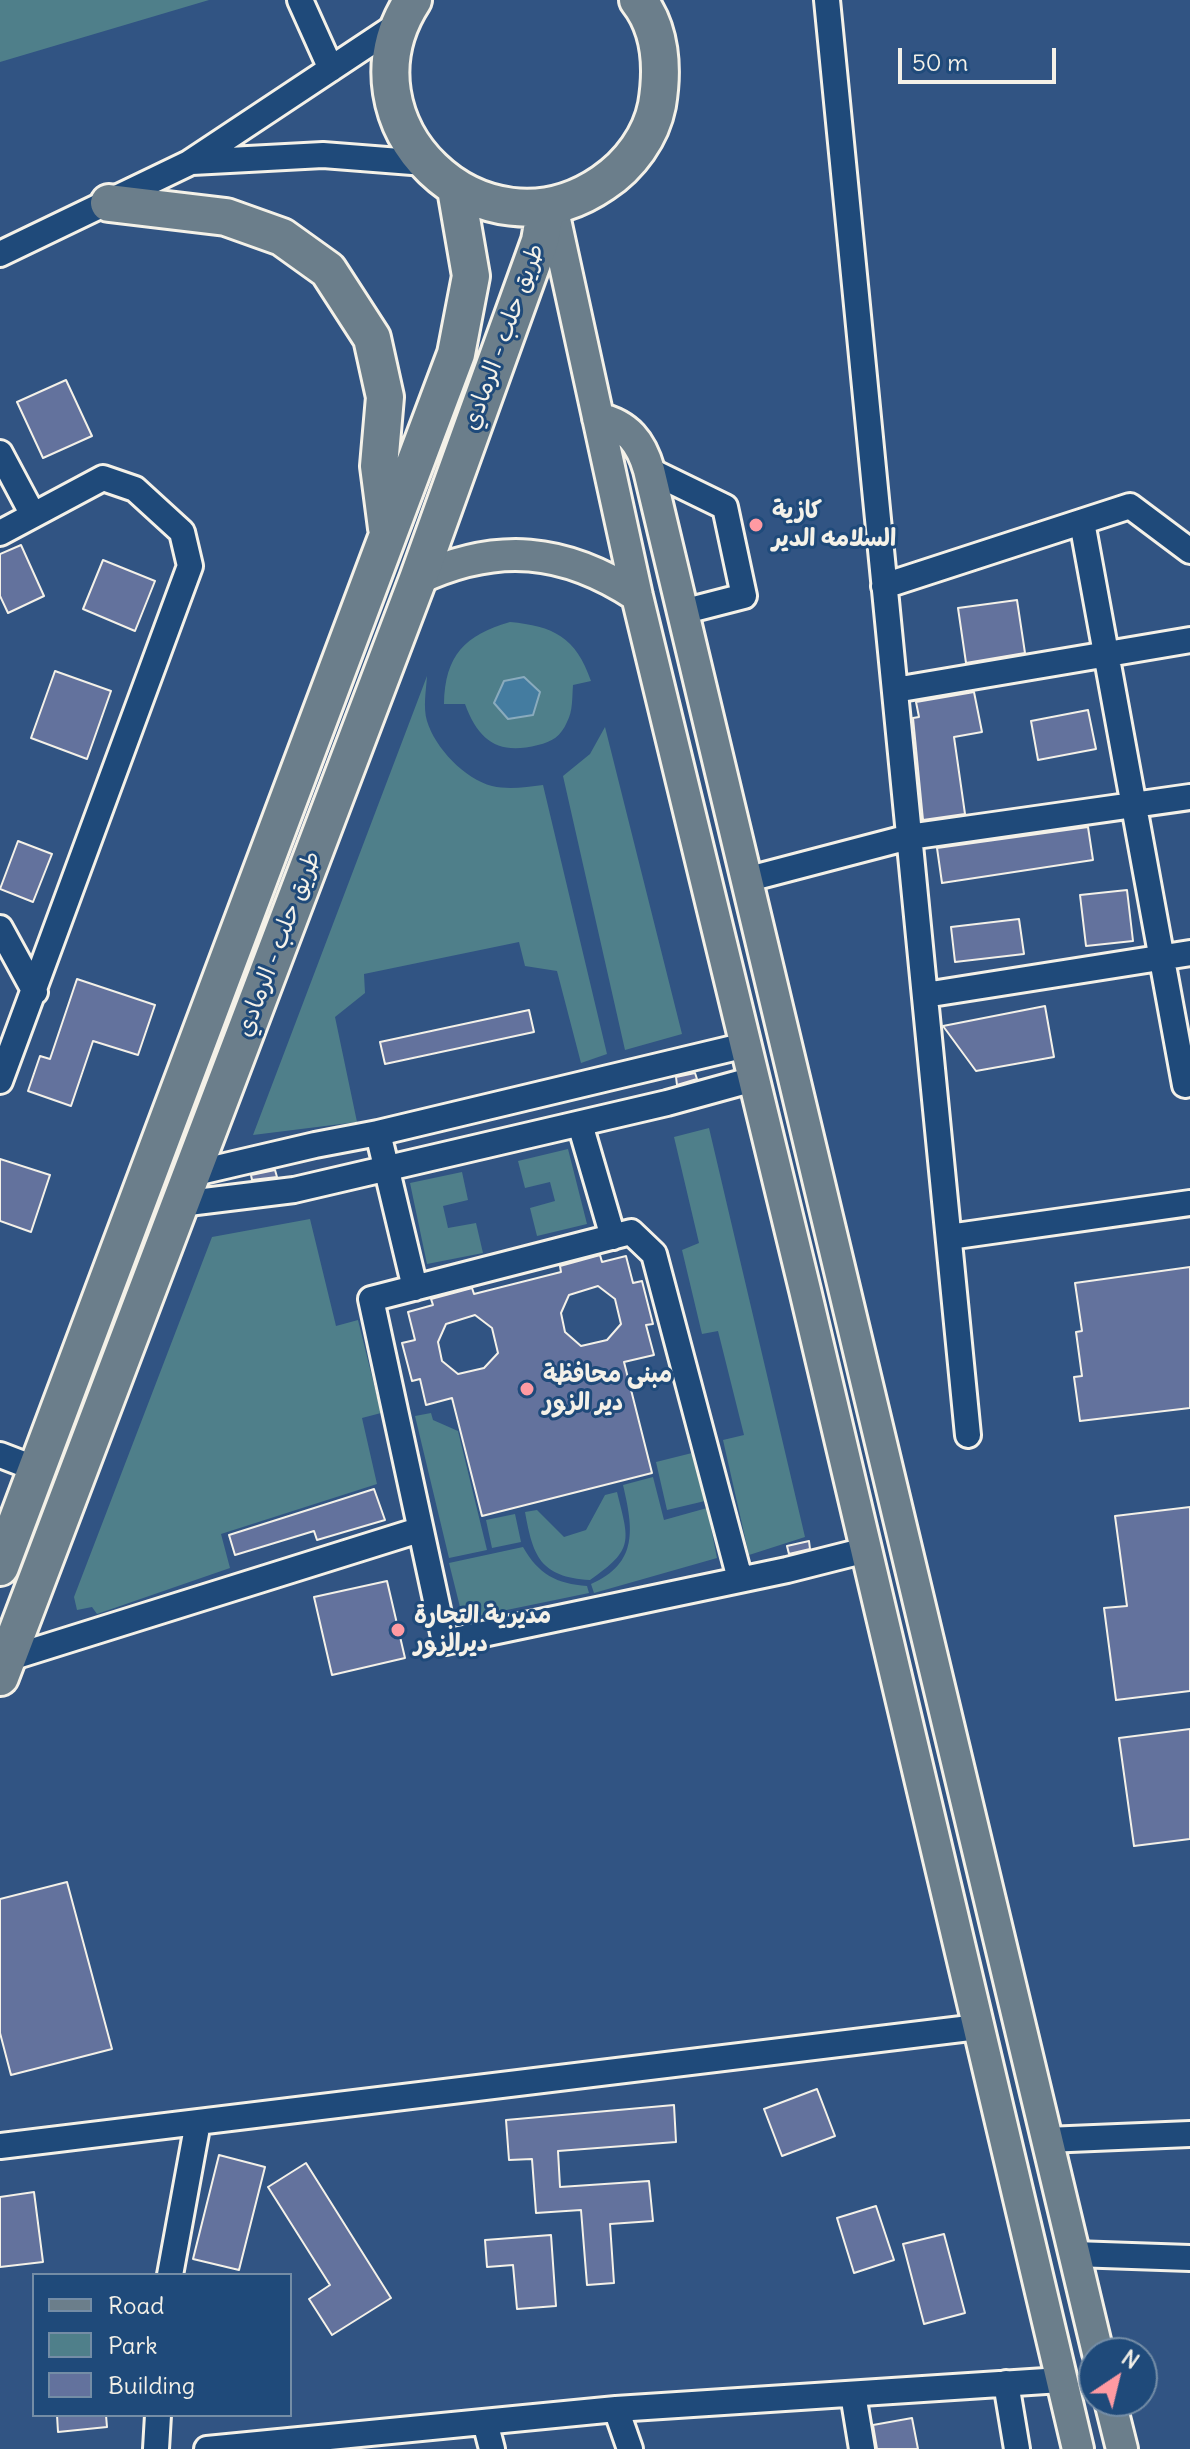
<!DOCTYPE html>
<html>
<head>
<meta charset="utf-8">
<style>
  body { margin:0 }
  #map { position:relative; width:1190px; height:2449px; overflow:hidden; background:#315483; font-family:Delius,sans-serif }
  canvas { display:block }
  .legend { position:absolute; left:32px; top:2273px; width:260px; height:144px; box-sizing:border-box; background:#1f4a7a; border:2px solid #748da6; margin:0; padding:10px 14px; list-style:none; font-size:24px; color:#f4f1e8 }
  .legend li { display:flex; align-items:center; gap:16px; height:40px }
  .legend b { width:40px; border:2px solid #748da6 }
  .north { position:absolute; left:1078px; top:2337px; width:80px; height:80px; box-sizing:border-box; background:#1f4a7a; border:2px solid #748da6; border-radius:50%; rotate:35deg; font-size:22px; font-weight:700; line-height:32px; text-align:center; color:#f4f1e8 }
  .north::after { content:''; display:block; margin:auto; width:28px; height:36px; background:#ff9aa2; clip-path:polygon(50% 0,100% 100%,50% 72%,0 100%) }
  .scale { position:absolute; left:898px; top:48px; width:158px; height:36px; box-sizing:border-box; border:4px solid #f4f1e8; border-top:0; padding-left:10px; font-size:24px; line-height:28px; white-space:nowrap; color:#f4f1e8; -webkit-text-stroke:6px #1f4a7a; paint-order:stroke }
</style>
</head>
<body>
<div id="map">
<canvas width="1190" height="2449"></canvas>
<ul class="legend">
<li><b style="height:10px;background:#6b7e8b"></b>Road</li>
<li><b style="height:22px;background:#4f7f8a"></b>Park</li>
<li><b style="height:22px;background:#63729d"></b>Building</li>
</ul>
<div class="north">N</div>
<div class="scale">50 m</div>
</div>
<script>
const c = document.querySelector('canvas').getContext('2d');
c.lineJoin = 'round';
function fill(path, color) {
  c.fillStyle = color;
  c.fill(path, 'evenodd');
}
function strokePath(path, color, width, dash) {
  c.strokeStyle = color;
  c.lineWidth = width;
  c.lineCap = dash ? 'butt' : 'round';
  c.setLineDash(dash || []);
  c.stroke(path);
}
function drawText(font, color, halo, rows, align = 'center') {
  c.font = font + ' Delius,"Playpen Sans Arabic",sans-serif';
  c.lineWidth = 6;
  c.setLineDash([]);
  c.textBaseline = 'middle';
  c.strokeStyle = halo;
  c.fillStyle = color;
  for (const [text, x, y, turn = 0] of rows) {
    c.save();
    c.translate(x, y);
    c.rotate((+turn || 0) * Math.PI / 180);
    c.textAlign = isNaN(turn) ? turn : align;
    if (halo) c.strokeText(text, 0, 0);
    c.fillText(text, 0, 0);
    c.restore();
  }
}
const green = new Path2D(`
  M0 0H209L0 62Z
  M510 622C553 626 576 637 591 681L573 685C572 698 573 711 567 722 561 736 552 742 538 745 499 755 479 742 465 704H444C445 655 465 635 510 622Z
  M427 676C426 691 423 707 427 721 435 748 465 779 492 786 509 790 526 787 543 785L607 1054 581 1063 557 971 525 966 519 942 364 974 365 993 335 1017 357 1122 253 1135Z
  M605 727 682 1034 625 1050 563 776 590 754Z
  M709 1128 805 1537 749 1555 723 1440 744 1435 718 1331 702 1334 682 1250 699 1243 674 1137Z
  M568 1149 587 1224 537 1236 530 1208 555 1201 550 1182 525 1188 518 1161Z
  M462 1172 468 1200 443 1206 448 1228 476 1223 483 1253 427 1264 410 1183Z
  M310 1219 336 1326 358 1320 381 1413 362 1418 377 1484 221 1534 230 1568 97 1614 92 1607 77 1610 74 1597 212 1237Z
  M431 1413 433 1420 458 1431 487 1550 449 1558 415 1416Z
  M692 1453 705 1501 667 1510 656 1462Z
  M653 1477 664 1520 707 1508 717 1558 594 1593 591 1584C639 1563 633 1528 623 1485Z
  M617 1492C629 1541 635 1549 590 1580 540 1577 533 1556 525 1512L537 1510 564 1537 586 1530 605 1495Z
  M515 1514 521 1542 492 1548 486 1520Z
  M523 1547C538 1574 557 1584 587 1586L589 1593 463 1619 449 1563Z`);
const water = new Path2D(`
  M524 677 540 692 533 715 508 719 494 703 504 681Z`);
const building = new Path2D(`
  M66 380 92 436 43 458 17 402Z
  M21 545 44 596 8 613 0 596V554Z
  M103 560 155 581 135 631 83 609Z
  M1017 600 1025 653 966 663 958 608Z
  M55 671 111 691 87 759 31 738Z
  M974 692 982 732 954 737 965 814 923 820 913 718 919 717 916 702Z
  M1088 710 1096 749 1038 760 1031 721Z
  M1088 827 1093 860 942 883 937 848Z
  M18 841 52 854 33 902 0 889Z
  M1127 890 1133 941 1086 946 1080 895Z
  M1019 919 1024 954 955 962 951 927Z
  M77 979 155 1005 138 1055 93 1041 71 1106 28 1091 40 1056 50 1059Z
  M1045 1006 1054 1057 976 1071 943 1026Z
  M529 1010 534 1032 385 1064 380 1042Z
  M695 1073 697 1079 677 1085 676 1077Z
  M0 1159 50 1175 31 1232 0 1221Z
  M275 1170 277 1177 252 1180 251 1175Z
  M600 1255 602 1262 626 1256 633 1283 642 1281 653 1324 646 1325 654 1355 624 1362 652 1473 482 1516 452 1398 426 1405 420 1379 412 1381 402 1343 415 1340 408 1312 433 1305 431 1299 472 1288 474 1294 561 1272 560 1266ZM598 1286 615 1299 621 1324 607 1340 581 1346 565 1332 561 1313 569 1295ZM475 1315 492 1328 498 1353 484 1368 458 1374 442 1361 438 1342 446 1324Z
  M1190 1267V1408L1080 1421 1074 1377 1082 1376 1076 1332 1082 1331 1075 1283Z
  M374 1489 385 1520 317 1540 314 1531 235 1555 229 1535Z
  M1190 1507V1691L1116 1700 1104 1608 1127 1606 1115 1516Z
  M809 1541 810 1549 789 1554 787 1546Z
  M387 1581 405 1658 332 1675 314 1597Z
  M1190 1729V1839L1134 1846 1119 1738Z
  M67 1882 112 2049 11 2075 0 2033V1899Z
  M817 2089 835 2136 782 2156 764 2109Z
  M674 2105 676 2142 558 2151 560 2187 649 2181 653 2221 610 2224 614 2283 587 2285 581 2210 536 2213 532 2159 509 2160 506 2120Z
  M219 2155 265 2167 239 2270 193 2259Z
  M306 2163 391 2298 332 2335 309 2299 330 2285 268 2187Z
  M34 2192 43 2262 0 2267V2197Z
  M876 2206 894 2260 854 2273 837 2218Z
  M944 2234 965 2313 924 2324 903 2244Z
  M551 2235 556 2306 517 2309 513 2265 487 2267 485 2240Z
  M57 2415H106L107 2427 58 2432Z
  M912 2418 918 2449H877L873 2425Z`);
const minor = new Path2D(`
  M300 0 331 69
  M827 0 968 1435
  M192 162 323 155 425 163
  M0 254 189 163 400 23
  M0 453 33 515
  M649 470 725 507 744 596 682 612
  M1082 522 1185 1085
  M0 533 103 478 135 489 182 532 190 566 0 1081
  M884 586 1130 506 1190 551
  M895 690 1190 640
  M745 880 909 837 1190 797
  M0 928 35 992
  M925 995 1190 953
  M580 1124 613 1237
  M378 1133 746 1045
  M191 1174 315 1145 378 1133 415 1288
  M180 1204 294 1190 667 1103 754 1079
  M949 1237 1190 1203
  M0 1455 39 1470
  M740 1579 654 1254 631 1232 371 1299 445 1642 787 1570 866 1550
  M7 1659 419 1530
  M1046 2140 1190 2134
  M0 2146 978 2027
  M1074 2254 1190 2258
  M170 2275 198 2122
  M1006 2383 1017 2449
  M853 2394 862 2449
  M616 2409 630 2449
  M485 2422 492 2449
  M156 2449 158 2415
  M207 2449 616 2409 1061 2380`);
const major = new Path2D(`
  M552 206 637 596 805 1290 1078 2449
  M598 418C628 425 641 442 649 470L1098 2353
  M418 579C497 542 564 548 637 596
  M1110 2401 1122 2449`);
const highway = new Path2D(`
  M413 0C333 123 482 266 603 183 630 165 651 136 657 105 663 69 661 29 638 0
  M109 203 226 217 282 237 328 270 372 338 385 397 379 466 387 528
  M0 1567 456 354 471 276 456 189
  M0 1677 418 579 540 241 546 207`);
const markers = [
  [756,525,8,"#ff9aa2"],
  [527,1389,8,"#ff9aa2"],
  [398,1630,8,"#ff9aa2"]
];
const streetNames = [
  ["طريق حلب - الرمادي",504,337,-70],
  ["طريق حلب - الرمادي",279,944,-69]
];
const poiNames = [
  ["كازية",772,511],
  ["السلامه الدير",772,539],
  ["مبنى محافظة",543,1375],
  ["دير الزور",543,1403],
  ["مديرية التجارة",414,1616],
  ["ديرالزور",414,1644]
];
fill(green, '#4f7f8a');
fill(water, '#447ca0');
strokePath(water, '#8aabbd', 2);
fill(building, '#63729d');
strokePath(building, '#f4f1e8', 2);
strokePath(minor, '#f4f1e8', 30);
strokePath(major, '#f4f1e8', 36);
strokePath(highway, '#f4f1e8', 42);
strokePath(minor, '#1f4a7a', 24);
strokePath(major, '#6b7e8b', 30);
strokePath(highway, '#6b7e8b', 36);
for (const [x, y, r, color] of markers) {
  const dot = new Path2D();
  dot.arc(x, y, r, 0, 2 * Math.PI);
  c.fillStyle = color;
  c.fill(dot);
  strokePath(dot, '#1f4a7a', 3);
}
drawText('24px', '#f4f1e8', '#1f4a7a', streetNames);
drawText('bold 24px', '#f4f1e8', '#1f4a7a', poiNames, 'left');
</script>
</body>
</html>
